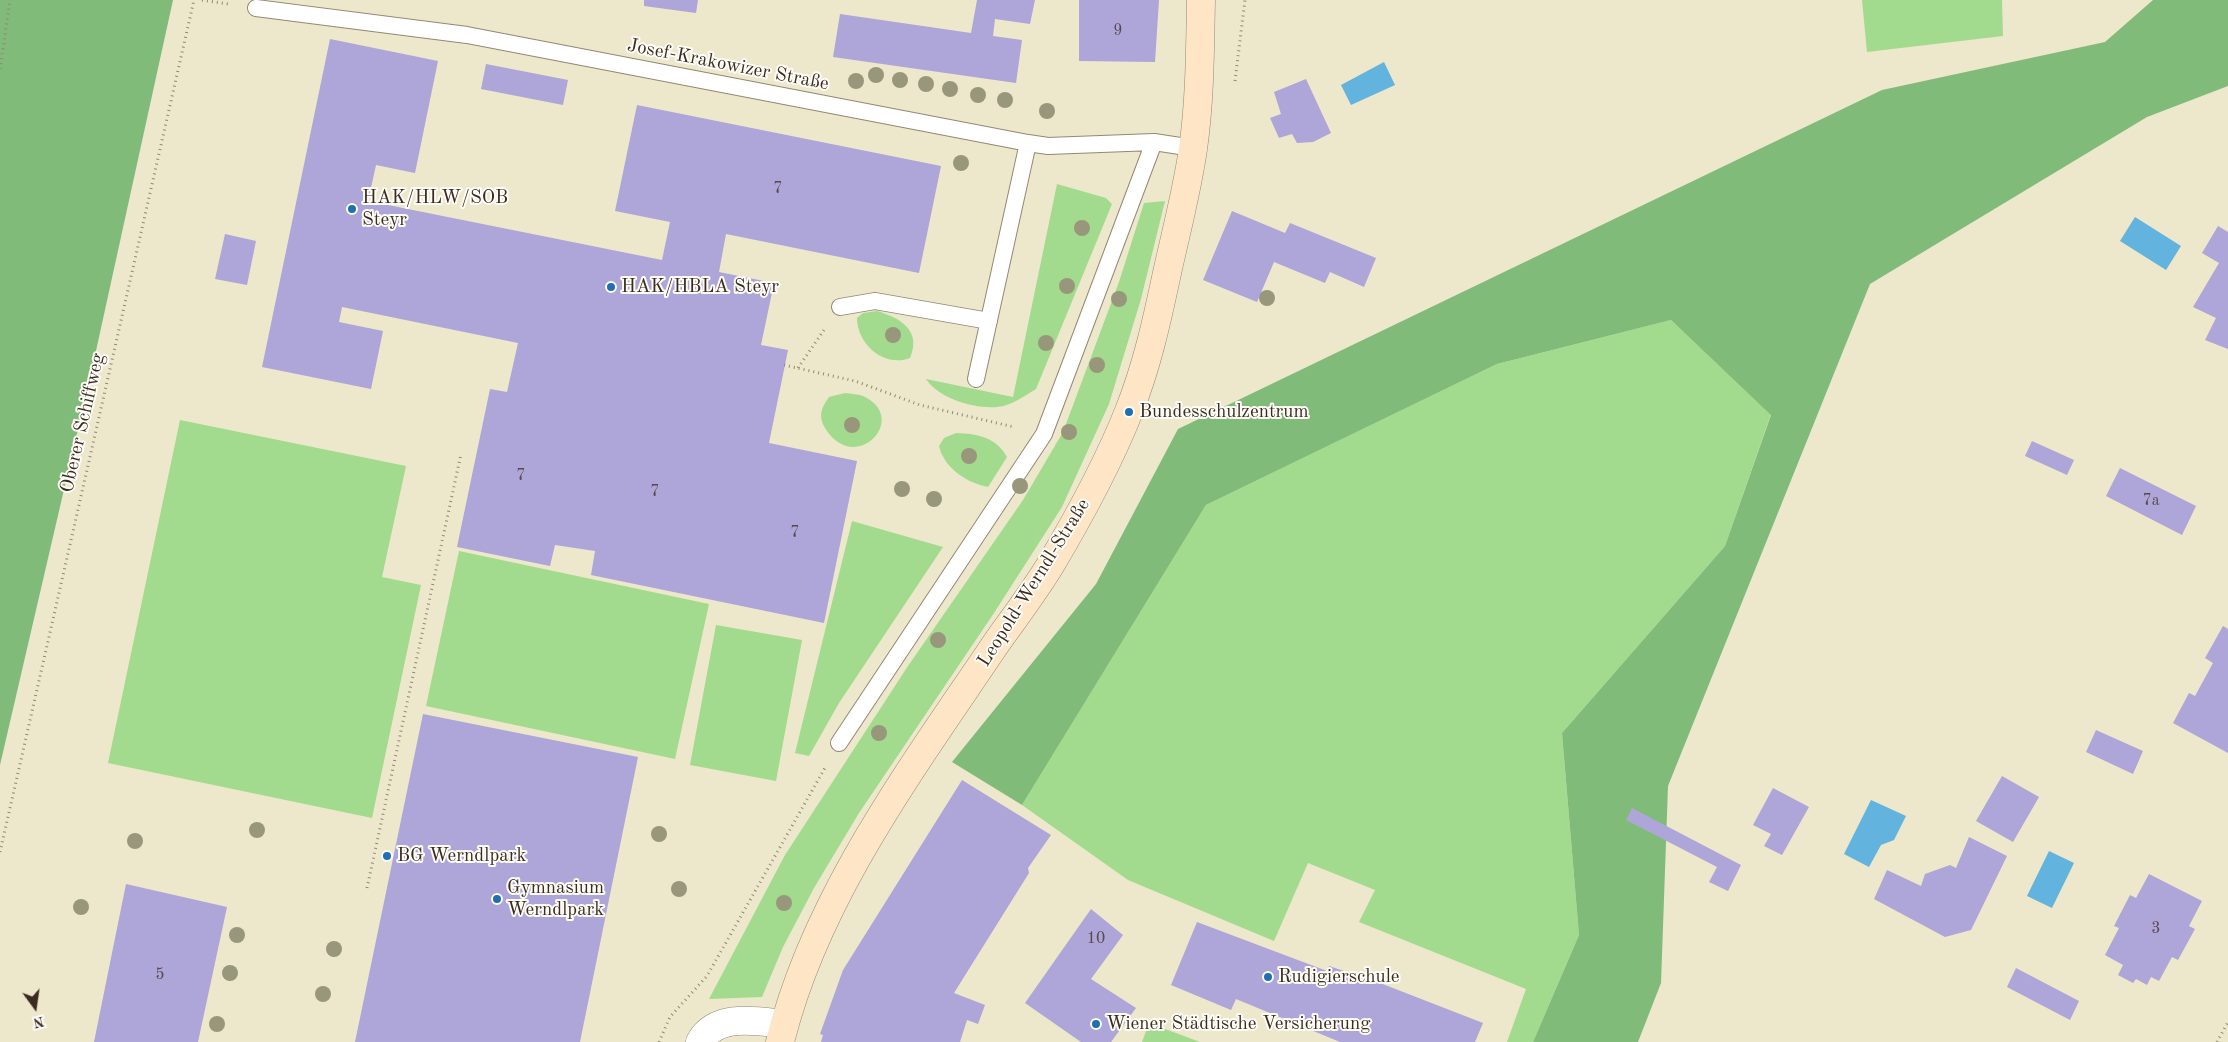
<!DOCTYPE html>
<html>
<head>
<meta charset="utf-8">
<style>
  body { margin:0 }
  #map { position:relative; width:2228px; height:1042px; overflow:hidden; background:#ede7cb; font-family:"Old Standard TT",serif }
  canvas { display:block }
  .north { position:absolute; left:10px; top:982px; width:50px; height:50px; -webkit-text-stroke:4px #fdfcf7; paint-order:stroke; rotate:166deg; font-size:14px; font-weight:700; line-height:20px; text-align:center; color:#3b2a1e }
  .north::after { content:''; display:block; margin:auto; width:18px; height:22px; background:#3b2a1e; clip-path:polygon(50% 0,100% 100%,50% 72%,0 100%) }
</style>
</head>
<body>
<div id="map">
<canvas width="2228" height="1042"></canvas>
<div class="north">N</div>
</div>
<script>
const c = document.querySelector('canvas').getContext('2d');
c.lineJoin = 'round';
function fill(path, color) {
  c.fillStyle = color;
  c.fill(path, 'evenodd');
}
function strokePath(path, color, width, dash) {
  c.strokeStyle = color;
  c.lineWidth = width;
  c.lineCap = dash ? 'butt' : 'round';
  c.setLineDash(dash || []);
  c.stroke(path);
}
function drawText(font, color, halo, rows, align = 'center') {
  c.font = font + ' "Old Standard TT",serif';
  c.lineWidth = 4;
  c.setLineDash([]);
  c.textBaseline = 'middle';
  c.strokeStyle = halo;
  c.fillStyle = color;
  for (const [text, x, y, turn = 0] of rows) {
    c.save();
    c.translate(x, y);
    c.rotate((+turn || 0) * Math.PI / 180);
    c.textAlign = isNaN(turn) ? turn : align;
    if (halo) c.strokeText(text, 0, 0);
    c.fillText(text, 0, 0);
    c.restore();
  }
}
const green = new Path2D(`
  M1862 0H2002L2003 36 1867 52Z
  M1057 184 1106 198 1112 204 1036 389C1024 396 1011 406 997 407 974 409 938 398 926 379L1013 397Z
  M1165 201 1141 299 1109 404 1062 507 994 613 859 813 814 888 783 947 762 997 709 999 785 855 908 666 1023 500 1063 432 1119 282 1144 203Z
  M877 311C900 318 922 330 910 358 884 368 857 344 857 318L863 313Z
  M1671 320 1771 414 1725 546 1562 733 1579 935 1533 1042H1507L1526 989 1359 922 1375 890 1308 863 1274 941 1128 880 1022 805 1206 505 1497 364Z
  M845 393C851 394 858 394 863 396 911 418 855 477 825 428 818 416 821 408 829 397Z
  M180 420 406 466 382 577 421 585 372 818 108 763Z
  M956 433C978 434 996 437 1007 457L988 487C967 483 944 468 939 446L944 438Z
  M852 521 943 547 839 703 809 756 795 753Z
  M459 551 709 604 675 759 426 706Z
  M716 625 802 640 776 781 690 765Z
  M1149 1023 1200 1042H1142Z`);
const forest = new Path2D(`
  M0 0H173L92 369 0 765Z
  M2153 0H2228V86L2147 117 1870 284 1668 786 1661 983 1638 1042H1533L1579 935 1562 733 1725 546 1771 415 1671 320 1497 364 1206 505 1022 805 952 762 1096 584 1178 429 1882 90 2105 42Z`);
const water = new Path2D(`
  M1384 62 1395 85 1351 105 1341 85Z
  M2135 217 2181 246 2166 270 2120 241Z
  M1871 800 1906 816 1894 840 1881 845 1869 867 1844 854Z
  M2049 851 2074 863 2052 908 2027 896Z`);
const building = new Path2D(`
  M644 0H698L696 13 644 6Z
  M977 0H1035L1030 24 995 19 993 36 1022 40 1016 83 833 57 840 14 971 33Z
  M1079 0H1159L1155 62 1079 61Z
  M330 39 438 61 415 173 376 165 368 201 662 260 670 222 615 211 637 105 941 166 919 273 726 234 719 272 774 283 761 345 788 350 769 443 857 461 824 623 591 575 595 551 555 545 550 566 457 547 490 389 507 392 518 343 342 307 339 322 383 331 371 389 262 367Z
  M486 64 568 80 563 105 481 89Z
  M1306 79 1331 133 1313 142 1297 143 1292 134 1279 138 1270 118 1281 114 1274 92Z
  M1232 211 1285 233 1290 223 1376 258 1364 287 1330 272 1325 283 1274 262 1257 302 1203 280Z
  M2218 226 2228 232V349L2205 340 2216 318 2193 307 2219 263 2202 253Z
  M225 234 256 241 247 285 215 279Z
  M2032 441 2074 460 2067 475 2025 456Z
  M2120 468 2196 506 2182 535 2106 496Z
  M2223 626 2228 629V753L2173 723 2189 693 2195 696 2213 663 2205 658Z
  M423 714 638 757 580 1042H355Z
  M2096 730 2143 751 2133 774 2086 752Z
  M2002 776 2039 797 2013 842 1976 821Z
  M962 780 1051 835 1028 868 1029 873 954 993 985 1005 978 1024 967 1020 960 1042H821L823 1035 820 1034 843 970Z
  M1773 788 1809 807 1782 855 1764 846 1771 834 1753 825Z
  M1632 808 1741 865 1728 891 1709 882 1717 867 1626 820Z
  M1969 837 2007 856 1971 930 1945 937 1874 899 1887 870 1921 886 1925 874 1950 865 1956 868Z
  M2149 874 2202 901 2189 926 2195 929 2178 960 2172 957 2159 981 2151 977 2147 985 2136 979 2133 983 2118 975 2123 965 2105 955 2119 928 2114 926 2130 895 2136 898Z
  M126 884 227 907 198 1042H94Z
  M1091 909 1123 935 1091 979 1136 1008 1111 1042H1081L1025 1003Z
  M1197 922 1327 971 1329 966 1380 983 1483 1023 1475 1042H1340L1236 999 1231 1010 1171 985Z
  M2016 968 2079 1001 2070 1020 2007 987Z`);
const path = new Path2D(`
  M202 0 228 4
  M0 69 10 0
  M1235 81 1245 0
  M784 365 855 381 920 405 1014 427
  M798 368 824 330
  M0 852 194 0
  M367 888 461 454
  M659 1042 670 1017 707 976 826 766
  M2217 1042 2228 1022`);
const lane = new Path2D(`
  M256 8 467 35 1028 143 1048 146 1154 142 1193 148
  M840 307 875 301 989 321
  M976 379 1028 143
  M839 743 1044 434 1154 142`);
const street = new Path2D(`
  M700 1042C716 1013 756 1021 784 1024`);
const secondary = new Path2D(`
  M780 1042C816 896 913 767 995 645 1014 618 1034 592 1051 564 1080 515 1108 464 1129 411 1147 366 1157 320 1167 273 1176 232 1187 191 1193 149 1200 100 1200 50 1201 0`);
const trees = [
  [876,75],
  [900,80],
  [856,81],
  [926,84],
  [950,89],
  [978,95],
  [1005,100],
  [1047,111],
  [961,163],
  [1082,228],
  [1067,286],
  [1267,298],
  [1119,299],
  [893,335],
  [1046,343],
  [1097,365],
  [852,425],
  [1069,432],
  [969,456],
  [1020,486],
  [902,489],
  [934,499],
  [938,640],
  [879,733],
  [257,830],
  [659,834],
  [135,841],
  [679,889],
  [784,903],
  [81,907],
  [237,935],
  [334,949],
  [230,973],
  [323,994],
  [217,1024]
];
const markers = [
  [352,209,5,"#1f6fb2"],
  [611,287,5,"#1f6fb2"],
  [1129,412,5,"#1f6fb2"],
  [387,856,5,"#1f6fb2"],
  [497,899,5,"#1f6fb2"],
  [1268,977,5,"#1f6fb2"],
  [1096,1024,5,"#1f6fb2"]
];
const numberNames = [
  ["9",1118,31],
  ["7",778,189],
  ["7",521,476],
  ["7",655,492],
  ["7a",2151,501],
  ["7",795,533],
  ["3",2156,929],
  ["10",1096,939],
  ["5",160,975]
];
const streetNames = [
  ["Josef-Krakowizer Straße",728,65,11],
  ["Oberer Schiffweg",83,423,-77],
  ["Leopold-Werndl-Straße",1034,583,-58]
];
const poiNames = [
  ["HAK/HLW/SOB",362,198],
  ["Steyr",362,220],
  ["HAK/HBLA Steyr",621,287],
  ["Bundesschulzentrum",1139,412],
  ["BG Werndlpark",397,856],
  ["Gymnasium",507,888],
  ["Werndlpark",507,910],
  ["Rudigierschule",1278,977],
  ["Wiener Städtische Versicherung",1106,1024]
];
fill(green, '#a2db8e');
fill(forest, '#81bb79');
fill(water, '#62b3dd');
fill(building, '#aea5d8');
strokePath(lane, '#948874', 18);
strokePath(street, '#948874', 29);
strokePath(secondary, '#948874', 29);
strokePath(path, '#948874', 3, [1, 4]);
strokePath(lane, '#fff', 16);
strokePath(street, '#fff', 28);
strokePath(secondary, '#fde5c5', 28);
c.fillStyle = '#99977b';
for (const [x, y] of trees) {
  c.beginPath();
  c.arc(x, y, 8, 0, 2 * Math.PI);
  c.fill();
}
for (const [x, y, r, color] of markers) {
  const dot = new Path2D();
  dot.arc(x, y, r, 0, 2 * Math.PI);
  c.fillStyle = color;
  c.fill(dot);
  strokePath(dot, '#fdfcf7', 2);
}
drawText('16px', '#58494c', null, numberNames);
drawText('19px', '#3b2a1e', '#fdfcf7', streetNames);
drawText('19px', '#3b2a1e', '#fdfcf7', poiNames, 'left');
</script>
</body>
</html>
